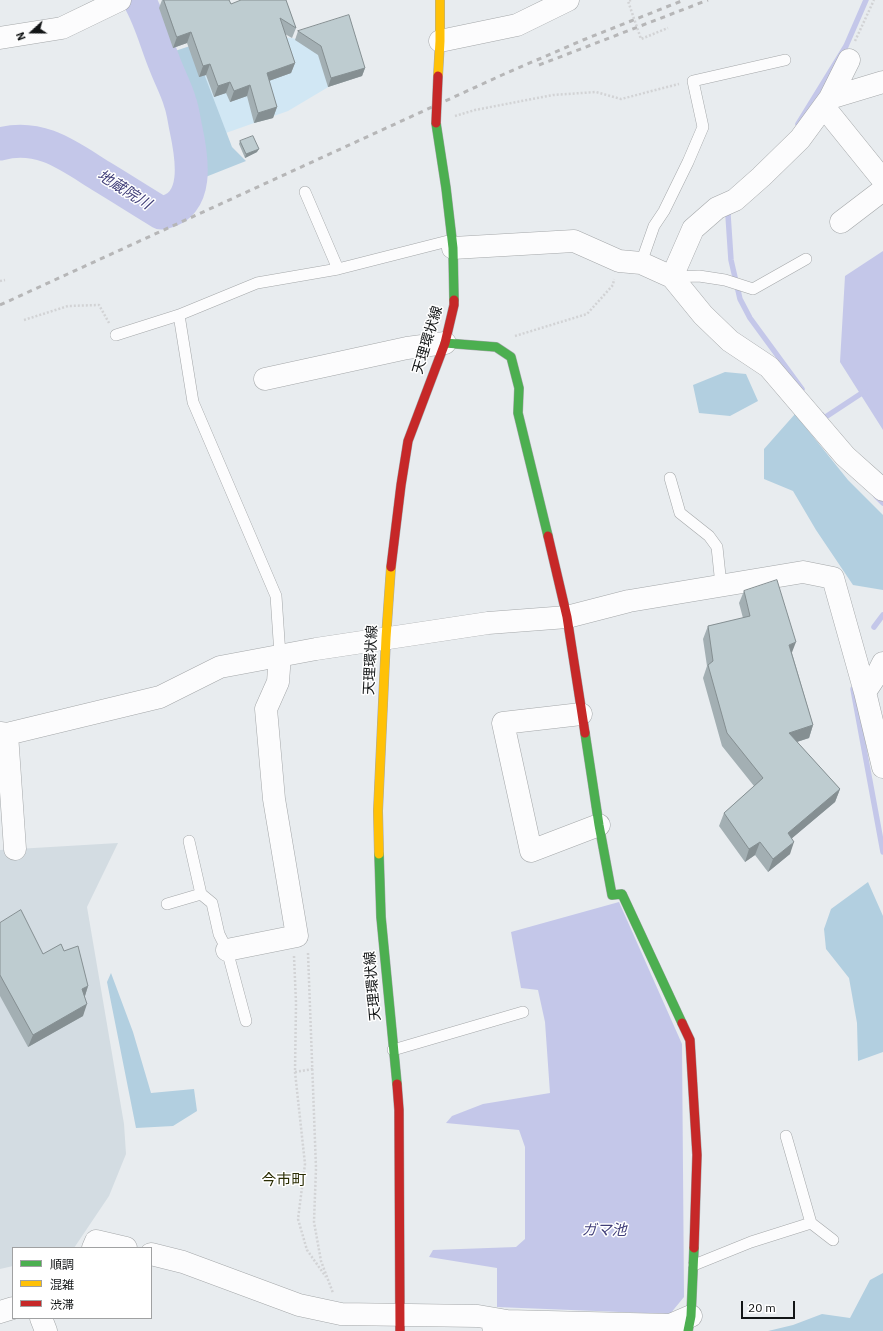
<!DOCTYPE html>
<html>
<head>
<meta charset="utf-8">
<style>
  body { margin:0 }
  #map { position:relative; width:883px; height:1331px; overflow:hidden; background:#e8ecef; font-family:"IBM Plex Sans","Noto Sans JP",sans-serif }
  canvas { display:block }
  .legend { position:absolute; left:12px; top:1247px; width:140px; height:72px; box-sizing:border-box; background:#fff; border:1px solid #a0a1a2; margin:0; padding:5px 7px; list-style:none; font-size:12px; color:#121516 }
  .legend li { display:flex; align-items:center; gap:8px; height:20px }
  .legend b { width:20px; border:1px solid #a0a1a2 }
  .north { position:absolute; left:12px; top:12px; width:40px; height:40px; -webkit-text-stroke:3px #fff; paint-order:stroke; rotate:249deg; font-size:11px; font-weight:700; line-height:16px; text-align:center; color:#121516 }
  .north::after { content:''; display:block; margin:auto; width:14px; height:18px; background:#121516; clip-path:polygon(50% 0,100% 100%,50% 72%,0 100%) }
  .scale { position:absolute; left:741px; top:1301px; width:54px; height:18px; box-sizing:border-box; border:2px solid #121516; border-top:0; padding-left:5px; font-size:12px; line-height:14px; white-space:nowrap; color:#121516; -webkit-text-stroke:3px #fff; paint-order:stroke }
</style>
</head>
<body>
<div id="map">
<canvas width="883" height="1331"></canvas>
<ul class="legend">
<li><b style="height:5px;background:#4caf50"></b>順調</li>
<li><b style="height:5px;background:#ffc107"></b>混雑</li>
<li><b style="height:5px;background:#c62828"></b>渋滞</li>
</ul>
<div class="north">N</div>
<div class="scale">20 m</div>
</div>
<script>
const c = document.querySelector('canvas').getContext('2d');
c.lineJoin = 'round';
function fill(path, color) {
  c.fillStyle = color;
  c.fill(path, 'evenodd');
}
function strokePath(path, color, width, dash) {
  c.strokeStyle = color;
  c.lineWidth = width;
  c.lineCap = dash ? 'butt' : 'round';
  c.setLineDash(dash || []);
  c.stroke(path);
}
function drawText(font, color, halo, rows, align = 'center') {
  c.font = font + ' "IBM Plex Sans","Noto Sans JP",sans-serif';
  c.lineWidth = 3;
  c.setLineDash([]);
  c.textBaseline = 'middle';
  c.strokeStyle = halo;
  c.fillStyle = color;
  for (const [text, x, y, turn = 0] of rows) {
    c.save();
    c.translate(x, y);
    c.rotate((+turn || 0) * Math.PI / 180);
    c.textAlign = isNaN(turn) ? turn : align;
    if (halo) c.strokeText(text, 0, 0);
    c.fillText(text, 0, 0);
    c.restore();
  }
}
const built = new Path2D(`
  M118 843 87 907 124 1124 126 1154 109 1196 74 1248H13V1266L0 1269V850Z`);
const green = new Path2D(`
  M245 31 317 42 330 86 288 111 223 134 192 49Z`);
const forest = new Path2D(`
  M193 45 232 147 246 161 203 178V137L191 101 172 52Z
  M725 372 746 374 758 401 730 416 699 413 693 385Z
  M795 414 848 480 883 515V590L853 585 816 530 793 491 764 479V449Z
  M868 882 883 916V1052L858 1061 857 1023 849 978 826 949 824 929 831 909Z
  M111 973 133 1032 151 1093 194 1089 197 1111 173 1126 136 1128 107 982Z
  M883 1273V1331H768L793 1325 822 1314 850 1318 870 1280Z`);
const water = new Path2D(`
  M883 251V430L840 362 845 276Z
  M619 902 682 1044 684 1297 670 1314 497 1307V1268L429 1257 433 1250 516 1247 525 1239V1147L519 1130 446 1123 452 1116 483 1104 550 1093 545 1022 538 990 521 988 511 932Z`);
const stream = new Path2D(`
  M798 124 846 46 866 0
  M729 209 728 215 731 260 740 299 750 318 802 389
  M822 415 824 418 865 391
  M876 496 883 503
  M874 627 883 615
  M853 689 883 852`);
const river = new Path2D(`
  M0 144C40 133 69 156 101 176 121 188 141 201 161 213 201 207 192 157 186 129 184 120 183 110 180 102 176 88 169 76 164 62 156 42 150 19 139 0`);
const path = new Path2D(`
  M855 41 874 0
  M455 116 475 110 553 95 596 92 621 99 679 84
  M0 281 5 280
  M24 320 68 306 99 305 109 323
  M515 336 587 314 613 285 614 279
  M308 953 316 1168 314 1222 321 1261 333 1293
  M294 956 296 1003 295 1072 305 1164 298 1219 307 1250 326 1277
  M295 1072 313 1069`);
const lane = new Path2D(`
  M305 192 338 269
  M641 263 654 226 664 211 688 162 703 127 693 81 785 60
  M672 277 699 276 725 280 753 289 806 259
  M179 315 257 283 338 269 452 240
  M116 335 179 315 193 402 276 596 280 655
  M670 478 680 513 709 536 717 547 721 585
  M189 841 201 894 212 903 219 934 227 950 246 1021
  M167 904 201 894
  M393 1050 523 1012
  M786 1136 811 1223 833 1240
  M694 1265 751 1242 811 1223`);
const street = new Path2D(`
  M0 38 62 28 120 0
  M440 41 517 25 568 0
  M830 98 883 82
  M824 107 883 180
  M841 222 883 190
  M453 248 574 241 619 261 641 263 672 277 703 315 730 341 769 367 845 456 883 490
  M672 277 693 229 717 208 735 200 761 177 800 139 830 98 849 60
  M265 379 407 348 445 343
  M865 692 879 671 883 663
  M581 714 503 723 531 851 599 825
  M0 733 7 734 160 697 220 667 316 649 488 623 567 617 629 601 803 572 833 578 865 692 883 767
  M7 734 15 849
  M227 950 297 936 274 799 266 709 278 682 280 655
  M93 1248 96 1241 126 1248
  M151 1254 183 1262 299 1305 341 1314 478 1316 507 1321
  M0 1312 13 1308
  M41 1318 46 1331
  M493 1326 507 1321 670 1325 691 1316`);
const fast = new Path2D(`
  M436 123 446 188 453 248 454 300
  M445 343 496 347 511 357 519 388 518 413 548 536
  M585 733 599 825 612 895 622 894 682 1023
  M379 854 381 917 397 1084
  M688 1331 691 1316 694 1248`);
const slow = new Path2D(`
  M438 76 440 41V0
  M379 854 378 811 386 638 391 567`);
const jam = new Path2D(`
  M548 536 567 617 585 733
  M391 567 401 485 408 441 445 343 454 305V300
  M682 1023 690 1040 697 1155 694 1248
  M397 1084 399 1110 400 1331`);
const rail = new Path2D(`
  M539 65 708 0
  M0 305 502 75 583 40 684 0`);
const pathBridge = new Path2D(`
  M631 0 628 1 641 39 668 28`);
const jamBridge = new Path2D(`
  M436 123 438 76`);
const wall = new Path2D(`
  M162 0H229L231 4 286 0 296 28 292 38 285 34 295 63 291 73 269 81 277 107 273 118 254 123 247 96 230 102 226 93 214 97 206 75 199 77 187 43 173 48 159 8Z
  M298 31 365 68 362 76 328 87 318 55 295 40Z
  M240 141 257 152 245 158 239 144Z
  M744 591 792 653 813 725 809 738 797 742 840 789 835 802 792 838 790 854 768 872 755 855 745 862 719 826 724 813 754 786 722 746 703 678 707 666 703 639 708 626 743 618 739 603Z
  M0 923 88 986 85 996 83 1016 28 1047 0 996Z`);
const shadedWall = new Path2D(`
  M191 32 187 43 173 48 177 37Z
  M295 63 291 73 263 83 267 73Z
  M210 64 206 75 199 77 203 66Z
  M365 68 362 76 328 87 331 78Z
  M230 82 226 93 214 97 218 86Z
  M250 85 247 96 230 102 234 91Z
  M277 107 273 118 254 123 258 113Z
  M259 149 257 152 245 158 246 154Z
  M796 642 791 655 789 645Z
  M813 725 809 738 784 746 789 733Z
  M840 789 835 802 784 845 788 833Z
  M760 842 755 855 745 862 749 849Z
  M794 842 790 854 768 872 773 859Z
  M88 986 84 999 82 989Z
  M87 1004 83 1016 28 1047 33 1035Z`);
const building = new Path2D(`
  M164 0H229L231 4 241 0H286L296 28 280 18 295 63 267 73 277 107 258 113 250 85 234 91 230 82 218 86 210 64 203 66 191 32 177 37Z
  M349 15 365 68 331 78 321 46 298 31Z
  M253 136 259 149 246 154 240 141Z
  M777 580 796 642 789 645 813 725 789 733 840 789 788 833 794 842 773 859 760 842 749 849 724 813 763 778 727 733 708 665 713 661 708 626 750 616 744 591Z
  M21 910 43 954 61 944 64 951 78 946 88 986 82 989 87 1004 33 1035 0 975V923Z`);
const streetNames = [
  ["天理環状線",428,340,-73],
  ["天理環状線",371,660,-87],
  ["天理環状線",373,986,-95]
];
const waterNames = [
  ["地蔵院川",124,190,32],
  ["ガマ池",604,1231]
];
const neighbourhoodNames = [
  ["今市町",284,1181]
];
fill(built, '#d3dce2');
fill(green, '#d1e7f4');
fill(forest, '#b2cfe0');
fill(water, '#c4c7e9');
strokePath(stream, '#c4c7e9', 5.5);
strokePath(river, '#c4c7e9', 33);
strokePath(lane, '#a4a7a9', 12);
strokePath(street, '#a4a7a9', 23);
strokePath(fast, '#a4a7a9', 10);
strokePath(slow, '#a4a7a9', 10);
strokePath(jam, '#a4a7a9', 10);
strokePath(path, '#d2d3d5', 2.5, [2, 2]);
strokePath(lane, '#fcfcfd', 11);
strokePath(street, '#fcfcfd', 22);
strokePath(fast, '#4caf50', 9);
strokePath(slow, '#ffc107', 9);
strokePath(jam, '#c62828', 9);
strokePath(rail, '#b6b6b7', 3, [5, 5]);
strokePath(jamBridge, '#a4a7a9', 10, []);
strokePath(pathBridge, '#d2d3d5', 2.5, [2, 2]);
strokePath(jamBridge, '#c62828', 9);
fill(wall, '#a3afb3');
fill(shadedWall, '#858f92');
fill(building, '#beccd0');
strokePath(building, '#858f92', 1);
drawText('14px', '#121516', '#fff', streetNames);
drawText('italic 15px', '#403e79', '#fff', waterNames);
drawText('15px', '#2a2d03', '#fff', neighbourhoodNames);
</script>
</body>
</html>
